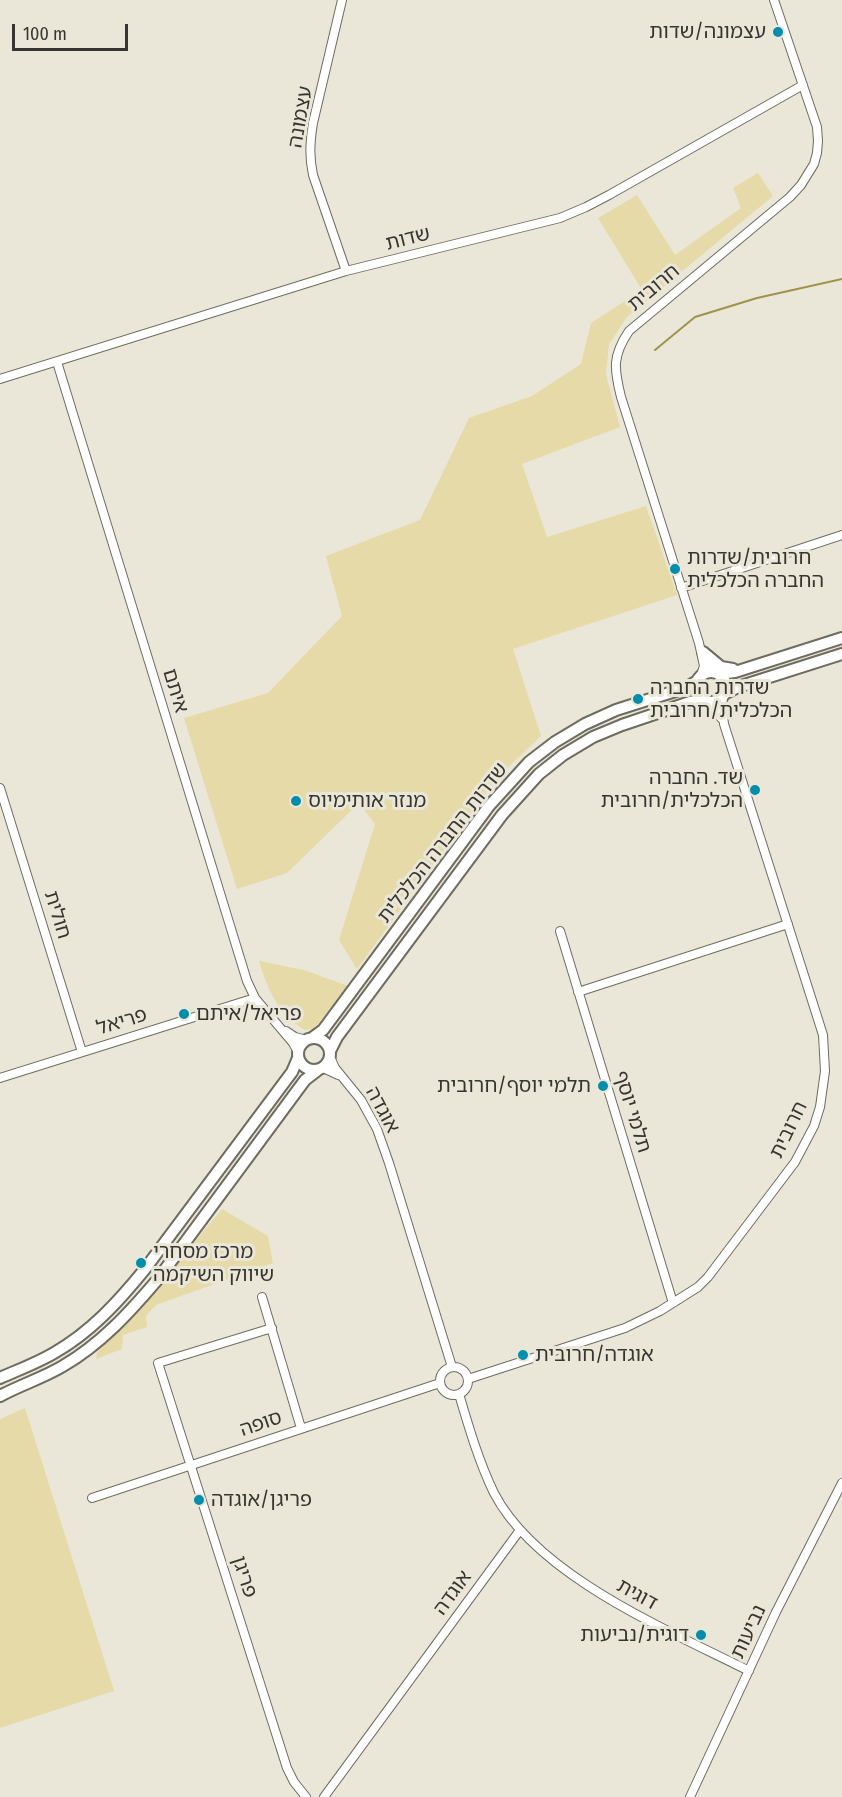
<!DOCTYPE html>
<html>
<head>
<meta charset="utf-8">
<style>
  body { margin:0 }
  #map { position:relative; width:842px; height:1797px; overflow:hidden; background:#eae7d8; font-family:"Fira Sans Condensed",sans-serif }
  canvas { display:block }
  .scale { position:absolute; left:12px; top:24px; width:116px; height:27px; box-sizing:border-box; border:3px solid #373530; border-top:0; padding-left:8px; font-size:18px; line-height:21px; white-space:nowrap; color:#373530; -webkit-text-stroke:4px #eae7d8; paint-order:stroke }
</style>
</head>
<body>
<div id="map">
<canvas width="842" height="1797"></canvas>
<div class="scale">100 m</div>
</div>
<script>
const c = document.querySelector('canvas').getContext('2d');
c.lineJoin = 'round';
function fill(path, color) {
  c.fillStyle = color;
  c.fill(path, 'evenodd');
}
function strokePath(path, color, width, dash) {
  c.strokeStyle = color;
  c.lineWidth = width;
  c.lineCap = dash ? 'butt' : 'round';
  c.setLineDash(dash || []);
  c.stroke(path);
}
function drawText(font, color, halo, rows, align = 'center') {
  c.font = font + ' "Fira Sans Condensed","Noto Sans Hebrew",sans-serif';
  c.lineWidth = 6;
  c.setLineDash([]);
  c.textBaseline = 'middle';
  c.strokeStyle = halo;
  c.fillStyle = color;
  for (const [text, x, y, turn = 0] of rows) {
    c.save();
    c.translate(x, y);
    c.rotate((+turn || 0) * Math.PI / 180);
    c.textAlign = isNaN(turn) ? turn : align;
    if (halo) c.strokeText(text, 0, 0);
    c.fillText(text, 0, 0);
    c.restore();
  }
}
const green = new Path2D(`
  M758 173 773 196 627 317 609 344 606 374 620 427 522 464 547 537 646 506 677 595 513 649 541 736 496 779 357 969 339 940 375 824 359 803 287 873 237 889 184 718 268 693 342 616 326 556 420 520 469 418 532 396 581 364 591 323 642 290 598 218 637 195 675 255 741 208 733 188Z
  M259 961 304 970 348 986 316 1026 312 1029 305 1030C279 1016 267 988 259 961Z
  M222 1209 268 1236 273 1263 156 1305 146 1316 147 1327 123 1335 122 1349 96 1359 97 1352 130 1320Z
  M25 1408 114 1691 0 1728V1419Z`);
const stream = new Path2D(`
  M655 350 695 317 757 298 842 279`);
const street = new Path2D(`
  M342 0 313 123C310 142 309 156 313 175L346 271
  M57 362 247 981 255 998 293 1043 298 1052
  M0 379 346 271 560 218 586 207 609 195 803 85
  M681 588 842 535
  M705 655 715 673
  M700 678 704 666 699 643 621 397C614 369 612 356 629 331L790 197 801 185 814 164 817 153 818 141 817 127 774 0
  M707 701 714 707 721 718
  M0 788 82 1052
  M560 931 673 1303
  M578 992 788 924
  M286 1031 295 1037 307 1040
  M330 1057 335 1068 361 1100 377 1129 389 1163 452 1367
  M323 1068 338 1075
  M0 1078 255 998
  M262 1297 301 1428
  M272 1328 158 1363 287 1768 294 1782 306 1797
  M440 1381a14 14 0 1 1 28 0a14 14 0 1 1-28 0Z
  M468 1379 625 1328 660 1311 698 1287 708 1277 795 1162 814 1126 820 1107 825 1071 823 1035 724 724 722 707 723 697
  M459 1394C469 1428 479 1462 494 1493 537 1576 668 1630 749 1671
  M92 1498 440 1383
  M324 1797 520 1530
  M690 1797 776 1612 842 1483`);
const secondary = new Path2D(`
  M703 652 721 667 733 669
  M696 687a15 15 0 1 1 30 0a15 15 0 1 1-30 0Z
  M718 674 735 672 842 638
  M724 694 738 687 842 654
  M298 1054a16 16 0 1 1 32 0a16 16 0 1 1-32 0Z
  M312 1038 323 1030 489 806 529 762 555 742 585 724 616 710 685 688 699 680
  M330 1051 337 1037 502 815 539 774 563 755 593 737 622 725 690 702 704 700
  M0 1378C18 1370 37 1363 54 1353 91 1332 119 1301 145 1269L292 1072 298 1058
  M0 1396C20 1385 43 1378 63 1366 101 1344 130 1312 158 1279L305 1080 318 1070`);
const markers = [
  [778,32,6,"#008eaa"],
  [675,569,6,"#008eaa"],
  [638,699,6,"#008eaa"],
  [755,790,6,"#008eaa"],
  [296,801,6,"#008eaa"],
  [184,1014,6,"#008eaa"],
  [603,1086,6,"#008eaa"],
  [141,1263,6,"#008eaa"],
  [523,1355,6,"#008eaa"],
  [199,1500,6,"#008eaa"],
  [701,1635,6,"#008eaa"]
];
const poiNames = [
  ["עצמונה/שדות",766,32,"right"],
  ["חרובית/שדרות",687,558],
  ["החברה הכלכלית",687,581],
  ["שדרות החברה",650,688],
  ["הכלכלית/חרובית",650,711],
  ["שד. החברה",743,778,"right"],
  ["הכלכלית/חרובית",743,801,"right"],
  ["מנזר אותימיוס",308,801],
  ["פריאל/איתם",196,1014],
  ["תלמי יוסף/חרובית",591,1086,"right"],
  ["מרכז מסחרי",153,1252],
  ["שיווק השיקמה",153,1275],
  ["אוגדה/חרובית",535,1355],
  ["פריגן/אוגדה",211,1500],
  ["דוגית/נביעות",689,1635,"right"]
];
const streetNames = [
  ["עצמונה",301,117,-80],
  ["שדות",408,239,-14],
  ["חרובית",654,288,-40],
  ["איתם",175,691,73],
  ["שדרות החברה הכלכלית",443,843,-52],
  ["חולית",57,915,73],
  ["פריאל",122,1022,-17],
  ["אוגדה",382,1110,62],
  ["תלמי יוסף",632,1112,73],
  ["חרובית",789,1130,-64],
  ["סופה",261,1424,-19],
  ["פריגן",244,1577,72],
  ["אוגדה",453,1593,-54],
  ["דוגית",637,1595,29],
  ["נביעות",749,1632,-65]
];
fill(green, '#e5daa8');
strokePath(stream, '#a0924c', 2);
strokePath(street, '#6e6c5f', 10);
strokePath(secondary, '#6e6c5f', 14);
strokePath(street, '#fff', 8);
strokePath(secondary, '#fff', 10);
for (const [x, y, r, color] of markers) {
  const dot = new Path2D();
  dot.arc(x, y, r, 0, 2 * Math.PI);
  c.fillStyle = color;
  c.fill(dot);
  strokePath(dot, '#eae7d8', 2);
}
drawText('20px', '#373530', '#eae7d8', poiNames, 'left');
drawText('20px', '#373530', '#eae7d8', streetNames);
</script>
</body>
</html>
